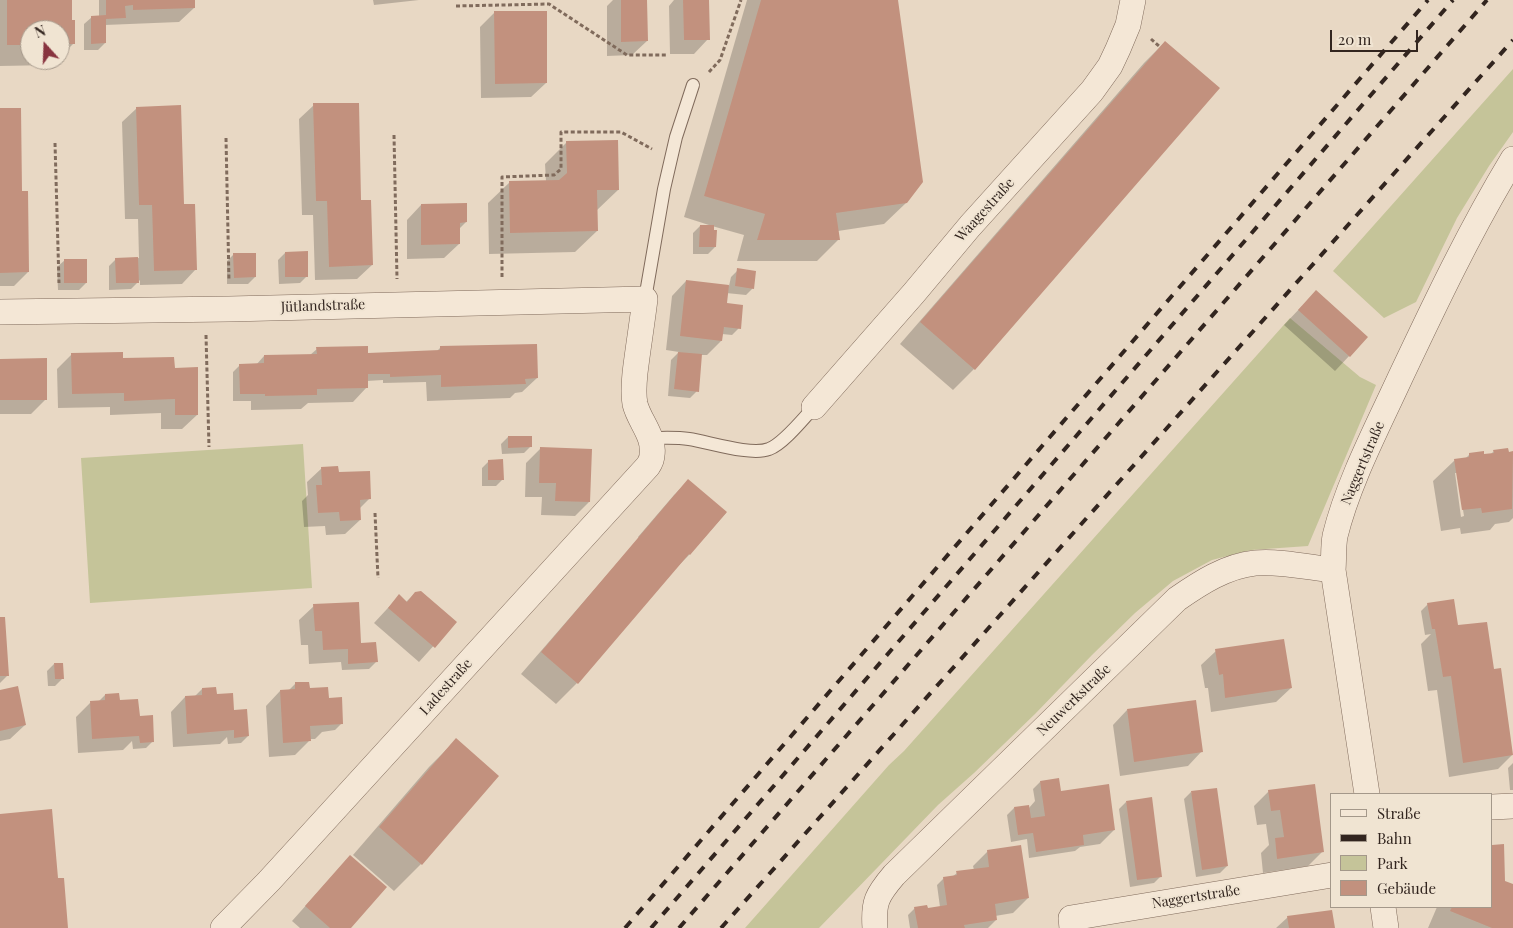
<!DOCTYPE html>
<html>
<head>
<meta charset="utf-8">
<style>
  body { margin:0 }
  #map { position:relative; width:1513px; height:928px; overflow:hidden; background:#e8d8c4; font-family:"Playfair Display",serif }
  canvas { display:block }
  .legend { position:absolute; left:1330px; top:793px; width:162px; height:115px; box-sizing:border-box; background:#f0e4d2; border:1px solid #a4988a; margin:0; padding:6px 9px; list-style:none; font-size:15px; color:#32251f }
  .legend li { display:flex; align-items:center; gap:10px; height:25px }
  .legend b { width:25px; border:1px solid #a4988a }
  .north { position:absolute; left:20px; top:20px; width:50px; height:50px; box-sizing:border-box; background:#f0e4d2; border:1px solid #a4988a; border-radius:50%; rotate:340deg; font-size:14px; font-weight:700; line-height:20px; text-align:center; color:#32251f }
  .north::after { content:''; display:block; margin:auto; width:18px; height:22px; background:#88343f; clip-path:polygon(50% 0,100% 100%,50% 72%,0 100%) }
  .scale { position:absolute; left:1330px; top:30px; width:88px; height:22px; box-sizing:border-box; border:2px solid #32251f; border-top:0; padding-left:6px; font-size:15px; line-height:18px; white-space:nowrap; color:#32251f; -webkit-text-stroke:4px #f0e4d2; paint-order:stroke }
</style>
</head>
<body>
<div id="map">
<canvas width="1513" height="928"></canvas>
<ul class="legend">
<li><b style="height:6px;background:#f4e7d6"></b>Straße</li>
<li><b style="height:6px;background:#32251f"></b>Bahn</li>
<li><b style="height:14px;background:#c5c499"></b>Park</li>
<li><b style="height:14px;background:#c2917e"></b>Gebäude</li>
</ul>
<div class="north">N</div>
<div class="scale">20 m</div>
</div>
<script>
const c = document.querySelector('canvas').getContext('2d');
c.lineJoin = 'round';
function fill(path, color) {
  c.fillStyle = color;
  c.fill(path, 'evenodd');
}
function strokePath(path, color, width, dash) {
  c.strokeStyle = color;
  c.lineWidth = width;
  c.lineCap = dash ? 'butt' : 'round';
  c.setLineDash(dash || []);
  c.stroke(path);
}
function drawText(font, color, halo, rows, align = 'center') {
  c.font = font + ' "Playfair Display",serif';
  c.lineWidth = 4;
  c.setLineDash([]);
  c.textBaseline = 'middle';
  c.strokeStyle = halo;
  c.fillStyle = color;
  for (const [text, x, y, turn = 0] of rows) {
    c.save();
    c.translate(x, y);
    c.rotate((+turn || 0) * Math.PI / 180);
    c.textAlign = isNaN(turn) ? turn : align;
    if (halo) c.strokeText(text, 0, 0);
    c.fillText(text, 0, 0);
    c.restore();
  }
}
const green = new Path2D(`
  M1513 69V132L1489 166 1457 218 1416 302 1384 318 1333 271Z
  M1290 318 1360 377 1376 385 1308 546 1251 550 1212 560 1173 581 1135 613 1092 655 1035 714 974 773 938 805 819 928H745L889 765 904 751Z
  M303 444 312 588 90 603 81 458Z`);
const shadow = new Path2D(`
  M0 0H70L71 21 74 43 60 57V30H30V60H57L53 65 0 66Z
  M99 0H194V8L179 22 105 25V43L98 50H84V24L92 17H99Z
  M373 0H419L374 5Z
  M613 0H646L647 41 632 55 607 56V6Z
  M674 0H708V39L694 54H670L669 6Z
  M747 0H897L906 203 884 224 838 231 839 239 817 261H737L744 235 712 226 715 247 708 254H693V233L700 226H712L684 217Z
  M495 12 546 83 531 97 481 98 480 27Z
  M1165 42 974 369 953 390 900 344 1144 63Z
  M314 105 359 201 372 265 357 279 315 280 313 215H302L299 119Z
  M137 108 183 205 196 269 182 284 140 285V280L131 289 109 290V266L116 259 139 258 138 219H125L122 122Z
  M0 109 21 193 28 272 14 286H0Z
  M567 142 618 190 596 211 597 231 575 252 489 254 488 203 510 182 546 181 545 164Z
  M421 205 466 222 459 229V244L444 258 407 259V220Z
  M285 253 307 276 300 283 279 284 278 260Z
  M234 254 255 277 248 284H227V261Z
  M65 260 86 283 79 290H58L57 267Z
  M738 270 753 288 746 295 726 293 725 307 739 328 732 335 722 334 721 341 707 355H701L697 391 690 398 668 396 671 360 679 352 666 350 672 296 686 281 729 286 731 277Z
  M1302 306 1367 337 1335 371 1284 325Z
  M441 347 537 378 522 392 515 393 510 398 427 401 426 382 383 383V380L367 381V387L353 402 308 403 301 409 251 410V401H233V372L240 365H256L264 356 310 355 317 349 366 354 436 352Z
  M72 354 122 359 174 369 197 415 182 429H161V413L110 415V407L58 408 57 369Z
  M0 360 46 399 31 414H0Z
  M508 437 531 446 524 453 502 454 501 444Z
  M541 448 589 502 575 516 541 515 542 497H525L526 463Z
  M1494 451 1508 453 1513 452V518L1509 522 1495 524 1490 530 1461 534 1460 528 1441 531 1433 481 1455 460 1465 459 1469 455H1490ZM1455 473H1457L1464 516 1461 517Z
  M489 461 503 479 496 486H482V468Z
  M322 468 337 474 370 498 359 509 360 520 345 534 326 535 325 526 304 527 302 501 308 495 307 482Z
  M688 481 726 513 689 555 675 569 577 683 556 704 521 674 639 538 638 537 674 495Z
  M415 593 455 622 419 662 374 623 399 596 406 602Z
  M1428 604 1457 625 1493 671 1512 755 1498 769 1449 777 1437 690 1428 691 1421 644 1431 634 1425 635 1421 611Z
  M314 606 360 644 376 662 369 669 342 670 341 662 309 664 308 645H301L299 620Z
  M0 619 8 675 0 683Z
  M1216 651 1291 688 1276 702 1211 712 1208 688H1205L1201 665Z
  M54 664 62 679 55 686H48L47 671Z
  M295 684 327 699 342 723 335 730 322 732 315 739H309V741L295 755 269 757 266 706 280 691H288Z
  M202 689 216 695 233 713 248 736 241 743 228 744 227 737 220 744 173 747 171 712 185 697 195 696Z
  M0 691 25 725 10 739 0 741Z
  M105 695 119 701 138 717 153 741 146 748 133 749 132 741 123 750 78 753 76 717 90 703 98 702Z
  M1127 710 1202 751 1188 766 1120 776 1113 725Z
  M456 740 421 864 394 891 353 855 429 767Z
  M1513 763V790H1510L1508 768Z
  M1040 782 1060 792 1114 830 1100 844 1080 847 1075 851 1029 858 1027 839 1011 842 1007 815 1014 808 1028 806 1029 808 1035 801 1033 789Z
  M1269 791 1322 852 1308 866 1263 873 1261 853 1269 845 1266 824 1257 825 1254 806Z
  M1191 792 1227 866 1220 873 1196 877 1184 799Z
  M1126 802 1161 876 1154 883 1130 887 1119 809Z
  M1492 846H1503L1504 882 1513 886V928H1428L1437 907H1492Z
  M988 851 1028 898 1013 913 995 916 996 920 988 928H910L908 915 915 908 927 910 940 907 937 885 944 878 952 877 957 873 974 870 973 866Z
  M350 856 349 928H300L292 921Z
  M1288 917 1333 928H1276Z`);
const building = new Path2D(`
  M7 0H72V20H75V44H60V30H30V45H7Z
  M106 0H195V8L133 10V5L125 6 126 18 106 19V43L91 44V16L106 15Z
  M621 0H647L648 41 621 42Z
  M683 0H709L710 40H684Z
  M761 0H898L923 182 907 203 836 213 840 240H757L765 214 704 196Z
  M494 11H547V83L495 84Z
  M1165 41 1220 88 975 370 920 322Z
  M313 103H359L361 200H371L373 265 329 267 327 201H316Z
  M181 105 184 204H195L197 270 154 271 152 205H139L136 107Z
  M0 108H21L22 191H28L29 272 0 273Z
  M618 140 619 190H597L598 231 510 233 509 181 559 180 567 173 566 141Z
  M467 203V222L460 223V244L421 245V204Z
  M700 225H714V230H717L716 247H699Z
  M308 251V277H285V252Z
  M233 253H256V277L234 278Z
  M138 257 139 283H116L115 258Z
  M64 259H87V283H64Z
  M737 268 756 271 754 289 735 286Z
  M686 280 729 285 727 303 743 305 741 329 724 327 722 341 680 336Z
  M1316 290 1368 337 1350 357 1298 310Z
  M537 344 538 378 525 379 526 384 441 387V375L390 377V374H368V388L317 389V395L265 396V394H240L239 364 264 363V355L317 354 316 347 368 346V353L440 350V346Z
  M123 352V358L174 357 175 368 198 367V415H175V399L124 401V393L72 394 71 353Z
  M678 352 702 354 699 392 674 389Z
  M47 358V400H0V359Z
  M508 436H532V447L508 448Z
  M540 447 592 449 590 502 555 501 556 483H539Z
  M1508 448 1509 452 1513 451 1512 509 1482 513 1481 508 1462 510 1454 459 1469 457V453L1484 451V454L1494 453 1493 450Z
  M503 459 504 480H488V460Z
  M338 466 339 472 370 471 371 499 360 500 361 520 340 521 339 512 318 513 316 485H322L321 467Z
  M688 479 727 512 690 555 689 554 578 684 541 652Z
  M421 591 457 622 435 648 388 608 399 594 407 602 415 592Z
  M1454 599 1458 625 1487 622 1494 669 1501 668 1513 755 1463 763 1451 676 1443 677 1435 629H1432L1427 603Z
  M359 602 361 643 376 642 378 662 348 664V649L323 650 322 631H315L313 604Z
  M0 617H5L9 676H0Z
  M1284 639 1292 688 1225 698 1223 674 1219 675 1215 649Z
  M54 663H63L64 679H55Z
  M295 682H309L310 688 328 687 329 698 342 697 343 724 310 726 311 741 283 743 280 690 295 689Z
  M18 686 26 725 0 731V690Z
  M216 687 217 694 233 693 234 710 247 709 249 736 234 738V730L187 734 185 696 202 695V688Z
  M119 693 120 700 138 699 140 716 153 715 154 742 140 743 139 736 92 739 90 701 105 700V694Z
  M1196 700 1203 752 1134 762 1127 709Z
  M456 738 499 776 422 865 379 827Z
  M1059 778 1061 791 1109 784 1115 830 1083 835 1084 845 1036 852 1033 833 1018 835 1014 807 1029 805 1031 818 1045 816 1040 781Z
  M1315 784 1324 852 1277 859 1275 838 1284 837 1280 810 1271 811 1268 790Z
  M1217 788 1228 866 1202 870 1191 791Z
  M1152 797 1162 877 1137 880 1126 801Z
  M52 809 58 878H64L68 928H0V814Z
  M1504 844 1505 881 1513 884V928H1492L1450 911 1452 907H1492V845Z
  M1021 845 1029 898 995 904 997 920 964 925 965 928H918L914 907 927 905 928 908 947 905 943 877 957 875 956 871 989 867 987 850Z
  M350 855 387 887 351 928H330L305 906Z
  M1332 910 1335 928H1289L1287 916Z`);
const path = new Path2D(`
  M456 6 549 4 627 55H666
  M1151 39 1160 47
  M709 72 720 60 741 0
  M394 135 397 279
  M226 138 229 281
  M55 143 59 283
  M502 277V177L554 175 561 169V132H621L652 149
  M206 335 209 447
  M375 513 378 578`);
const lane = new Path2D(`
  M645 299 664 189 676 137 693 85
  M650 438C663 438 676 437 689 439 709 442 751 456 769 449 783 444 803 419 814 407`);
const street = new Path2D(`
  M0 312 229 309 645 299C642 324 638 348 635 373 634 383 633 394 635 404 639 421 655 436 652 455 652 458 650 463 648 466L269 881 223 928
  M814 407 914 293 970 226 1092 91 1110 66 1118 49 1128 25 1133 0
  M1367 794 1333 570C1334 559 1333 547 1335 536 1348 483 1377 428 1400 378 1435 304 1470 230 1513 159
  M1492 807 1513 806
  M1383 907 1386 928
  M875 928C873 902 877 895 894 875L1177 599C1200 583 1226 566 1255 563 1280 561 1307 567 1333 570
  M1072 928 1071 918 1332 875`);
const rail = new Path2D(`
  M625 928 1428 0
  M651 928 1453 0
  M679 928 1487 0
  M721 928 1513 40`);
const streetNames = [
  ["Waagestraße",985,210,-48],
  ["Jütlandstraße",323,306,-2],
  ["Naggertstraße",1363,463,-67],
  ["Ladestraße",446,687,-48],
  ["Neuwerkstraße",1074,700,-44],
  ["Naggertstraße",1196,897,-9]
];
fill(green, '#c5c499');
fill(shadow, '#0003');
fill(building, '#c2917e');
strokePath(lane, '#806b5c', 14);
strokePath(street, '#806b5c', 26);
strokePath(path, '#806b5c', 3, [4, 2.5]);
strokePath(lane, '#f4e7d6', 12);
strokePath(street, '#f4e7d6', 25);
strokePath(rail, '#32251f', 4, [9, 9]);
drawText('14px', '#32251f', '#f0e4d2', streetNames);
</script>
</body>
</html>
